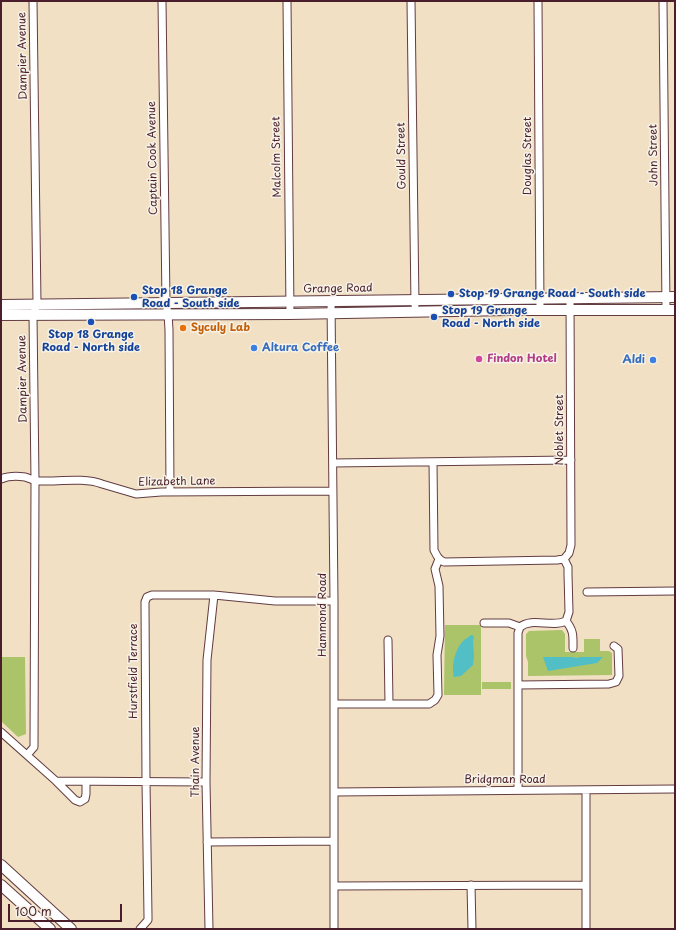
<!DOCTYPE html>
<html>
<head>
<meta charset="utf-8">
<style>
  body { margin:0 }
  #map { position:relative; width:676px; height:930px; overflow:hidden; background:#f1e0c3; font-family:"Playpen Sans",sans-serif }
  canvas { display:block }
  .frame { position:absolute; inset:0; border:2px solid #4a1f2b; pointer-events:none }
  .scale { position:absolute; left:8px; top:904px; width:114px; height:18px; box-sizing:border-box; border:2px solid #4a1f2b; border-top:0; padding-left:5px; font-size:12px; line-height:14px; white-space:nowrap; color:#4a1f2b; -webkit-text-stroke:3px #f7f3e8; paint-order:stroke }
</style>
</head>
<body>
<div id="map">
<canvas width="676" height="930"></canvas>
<div class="frame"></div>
<div class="scale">100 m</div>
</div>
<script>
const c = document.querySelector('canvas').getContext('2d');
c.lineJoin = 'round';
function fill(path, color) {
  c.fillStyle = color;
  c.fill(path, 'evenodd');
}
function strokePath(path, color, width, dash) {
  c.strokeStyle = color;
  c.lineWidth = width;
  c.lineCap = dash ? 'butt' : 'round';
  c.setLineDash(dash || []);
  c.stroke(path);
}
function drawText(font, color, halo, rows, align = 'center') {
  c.font = font + ' "Playpen Sans",sans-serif';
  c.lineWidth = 3;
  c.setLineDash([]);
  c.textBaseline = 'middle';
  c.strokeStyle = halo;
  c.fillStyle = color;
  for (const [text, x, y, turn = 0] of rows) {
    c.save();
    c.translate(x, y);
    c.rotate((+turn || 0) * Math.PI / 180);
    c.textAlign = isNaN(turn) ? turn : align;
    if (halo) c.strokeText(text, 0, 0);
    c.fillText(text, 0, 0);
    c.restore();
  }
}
const green = new Path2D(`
  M445 625H481V695H444Z
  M562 630 565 634V652H584V639H600V651H609L612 653V675L528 676V662L526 656V634L529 631Z
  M1 657H25L26 734 18 737 1 721Z
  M482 682H511V689H482Z`);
const water = new Path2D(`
  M471 635 474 636 473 641 474 657 473 665 461 676 454 677C451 666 455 649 463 641 465 639 469 637 471 635Z
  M543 657H572L577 658 580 657H603L597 663 548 671Z`);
const street = new Path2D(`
  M162 1 166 303 168 314 169 330 170 492
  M287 1 290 314
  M411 1 415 305
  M538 1 540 310
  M663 1 666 310
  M331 301 334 601V929
  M433 462 434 550C437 556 438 559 444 562L557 560 564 559
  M333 463 571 460
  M1 479C8 476 18 476 25 477 30 478 33 481 37 481 56 482 84 477 102 484L136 494 161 492 333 491
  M564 559 569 553 571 545 570 298
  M587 592 675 591
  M566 621C574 631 573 636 573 648
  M484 623H509L520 627
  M388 640 389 704
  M518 685 609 684 616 682 619 676 618 649 614 646
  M334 704H429L435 700 438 695 437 655 440 636 439 586 435 569 439 559
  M1 732 56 781 206 782
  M27 755 34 747 35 481 33 315 37 304 33 1
  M56 781 75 800 80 802 85 799 86 794V782
  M518 790V633L520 627C532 617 552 628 566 621L569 612 568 574V567L564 559
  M335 792 675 789
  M207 842 334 841
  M471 885 472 929
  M334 886 586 885
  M140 929 148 920V916L146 781 145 602 147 597 152 595H214L275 601H334
  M209 929 206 782 207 660 214 595
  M586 929V790`);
const secondary = new Path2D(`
  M1 305 675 297
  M1 315 290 314 509 310H675
  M1 865 71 929
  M1 885 50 929`);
const markers = [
  [451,294,4,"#1a4fb4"],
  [134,297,4,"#1a4fb4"],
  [434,317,4,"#1a4fb4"],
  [91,322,4,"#1a4fb4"],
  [183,328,4,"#e8710a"],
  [254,348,4,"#3f7fe0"],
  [479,359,4,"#d1479c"],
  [653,360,4,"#3f7fe0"]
];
const streetNames = [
  ["Dampier Avenue",23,56,-91],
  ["John Street",654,155,-91],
  ["Gould Street",402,156,-91],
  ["Douglas Street",528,156,-90],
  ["Malcolm Street",277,157,-91],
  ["Captain Cook Avenue",153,158,-91],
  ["Grange Road",338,289,-1],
  ["Dampier Avenue",23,379,-91],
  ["Noblet Street",560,430,-90],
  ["Elizabeth Lane",177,482,-1],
  ["Hammond Road",323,615,-90],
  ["Hurstfield Terrace",134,671,-90],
  ["Thain Avenue",196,762,-90],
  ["Bridgman Road",505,780]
];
const transitNames = [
  ["Stop 18 Grange",142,291],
  ["Road - South side",142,304],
  ["Stop 19 Grange Road - South side",459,294],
  ["Stop 19 Grange",442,311],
  ["Road - North side",442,324],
  ["Stop 18 Grange",91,335,"center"],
  ["Road - North side",91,348,"center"]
];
const foodNames = [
  ["Syculy Lab",191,328]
];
const shopNames = [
  ["Altura Coffee",262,348],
  ["Aldi",645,360,"right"]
];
const hotelNames = [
  ["Findon Hotel",487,359]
];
fill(green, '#abc369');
fill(water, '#51bfc5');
strokePath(street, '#633c42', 9);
strokePath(secondary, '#633c42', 12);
strokePath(street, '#fff', 7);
strokePath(secondary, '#fff', 10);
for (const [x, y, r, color] of markers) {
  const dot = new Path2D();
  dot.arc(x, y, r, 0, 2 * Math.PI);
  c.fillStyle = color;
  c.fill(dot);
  strokePath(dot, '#f7f3e8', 1.5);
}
drawText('11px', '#4a1f2b', '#f7f3e8', streetNames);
drawText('bold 11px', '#164399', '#f7f3e8', transitNames, 'left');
drawText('bold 11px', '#c56008', '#f7f3e8', foodNames, 'left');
drawText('bold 11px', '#366cbe', '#f7f3e8', shopNames, 'left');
drawText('bold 11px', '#b23c85', '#f7f3e8', hotelNames, 'left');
</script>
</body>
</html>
